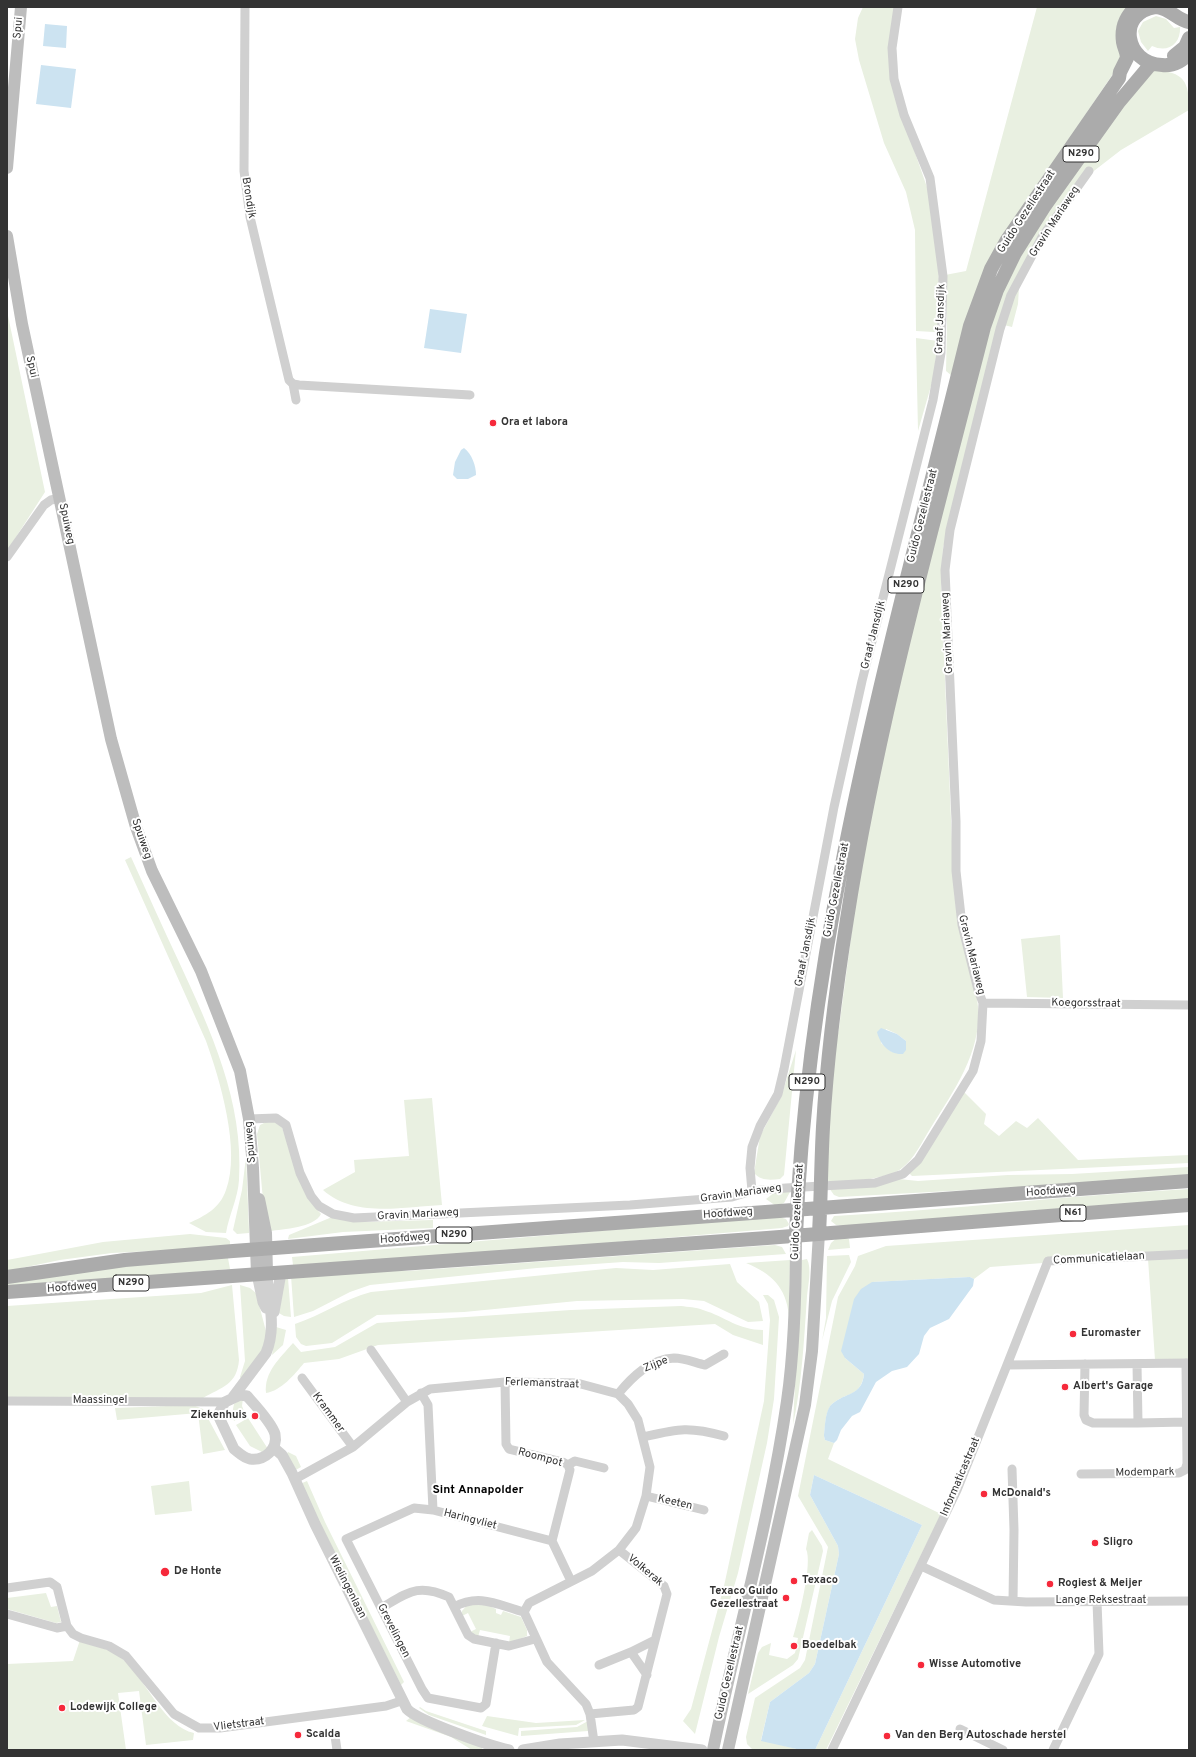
<!DOCTYPE html>
<html>
<head>
<meta charset="utf-8">
<style>
  body { margin:0 }
  #map { position:relative; width:1196px; height:1757px; overflow:hidden; background:#fff; font-family:Overpass,sans-serif }
  canvas { display:block }
  .frame { position:absolute; inset:0; border:8px solid #333; pointer-events:none }
</style>
</head>
<body>
<div id="map">
<canvas width="1196" height="1757"></canvas>
<div class="frame"></div>
</div>
<script>
const c = document.querySelector('canvas').getContext('2d');
c.lineJoin = 'round';
function fill(path, color) {
  c.fillStyle = color;
  c.fill(path, 'evenodd');
}
function strokePath(path, color, width, dash) {
  c.strokeStyle = color;
  c.lineWidth = width;
  c.lineCap = dash ? 'butt' : 'round';
  c.setLineDash(dash || []);
  c.stroke(path);
}
function drawText(font, color, halo, rows, align = 'center') {
  c.font = font + ' Overpass,sans-serif';
  c.lineWidth = 4;
  c.setLineDash([]);
  c.textBaseline = 'middle';
  c.strokeStyle = halo;
  c.fillStyle = color;
  for (const [text, x, y, turn = 0] of rows) {
    c.save();
    c.translate(x, y);
    c.rotate((+turn || 0) * Math.PI / 180);
    c.textAlign = isNaN(turn) ? turn : align;
    if (halo) c.strokeText(text, 0, 0);
    c.fillText(text, 0, 0);
    c.restore();
  }
}
const green = new Path2D(`
  M863 7H896L890 50 912 144 929 193 938 249 940 321 939 329 934 332 916 331 915 230 906 192 884 143 859 60 855 39 858 18Z
  M1037 7H1130L1121 62 1023 207 952 376 946 371 947 326 945 275 966 271Z
  M1156 16 1166 19 1174 28 1180 27C1181 45 1167 53 1152 46L1148 51 1141 42 1138 31 1143 22Z
  M1153 70C1185 72 1189 81 1189 110L1121 150 1090 174 1044 239 1019 287 1018 304 1012 327 1000 324 943 548 941 587 943 635 954 888C956 915 961 939 968 965 972 979 977 993 978 1007 982 1052 953 1092 930 1129 922 1142 914 1159 902 1168 889 1179 845 1183 828 1181L827 1120 833 1058 839 1028 861 862 894 706 973 385 1005 282 1036 227 1146 74ZM886 1029 897 1034 906 1041 892 1052 881 1043Z
  M7 311 45 492 7 551Z
  M916 338 938 341 933 379 918 431Z
  M131 857C147 892 163 928 179 962 211 1031 244 1102 239 1180 238 1198 229 1215 226 1233L206 1232 189 1223C205 1216 220 1208 226 1190 241 1150 220 1080 206 1041L125 860Z
  M1060 935 1063 998 1027 997 1021 939Z
  M796 1050 784 1175 780 1179C770 1180 761 1181 754 1173L760 1136 781 1097Z
  M964 1092 986 1114 984 1124 999 1136 1016 1121 1027 1128 1038 1118 1078 1160 1189 1155V1163L912 1176 909 1173Z
  M432 1098 442 1205C403 1207 354 1218 323 1190L355 1172 354 1160 409 1156 404 1100Z
  M270 1120 281 1125 309 1200 321 1214C314 1228 283 1229 270 1231L264 1211 257 1134 260 1125Z
  M246 1157 249 1230V1233L237 1234 233 1230 242 1190Z
  M1189 1167V1178L839 1197 834 1195 829 1188 899 1179 918 1181 1008 1175 1072 1174Z
  M1189 1189V1201L845 1226 836 1225 831 1221 834 1216C953 1210 1070 1195 1189 1189Z
  M775 1192H790L784 1203 776 1206 766 1199Z
  M776 1216 786 1219 789 1224 788 1226 782 1228 523 1250 293 1265 292 1257Z
  M332 1217 361 1222 433 1220V1228L343 1232 288 1239 289 1235Z
  M1189 1225V1252L990 1267 974 1279 970 1277 873 1282 845 1358 864 1374C861 1397 846 1392 832 1404 825 1411 825 1427 824 1436L825 1440 834 1443 828 1459 941 1514 826 1750H815L922 1525 814 1475 810 1495 838 1546 839 1554 815 1664 809 1673 770 1702 761 1740 801 1750 752 1749 747 1744 746 1737 755 1698 800 1668 805 1660 828 1547 798 1496 838 1297 855 1266 858 1256 886 1246Z
  M190 1234 226 1238 230 1241V1247L112 1253 60 1260 7 1271V1260L103 1242Z
  M839 1236 849 1239 850 1248 828 1250 831 1243Z
  M775 1245 782 1247 786 1254 659 1263 623 1262 537 1268 370 1285 350 1292 313 1311 294 1317 291 1276 377 1271H408Z
  M849 1255 851 1262 832 1301 822 1341 826 1318 827 1256Z
  M1189 1257V1359L1155 1360 1148 1259Z
  M228 1258 230 1269 7 1288V1283L92 1269Z
  M807 1259C812 1268 808 1286 807 1296 804 1340 802 1382 793 1425L801 1263 802 1260Z
  M790 1260 789 1316C786 1287 772 1274 746 1263Z
  M730 1264 737 1282 759 1302 763 1321 748 1322 704 1301 683 1299 577 1301 464 1312 377 1315 332 1343 306 1346 301 1344 296 1337 295 1324C322 1315 344 1299 371 1292L616 1268 653 1270Z
  M288 1278 291 1317 284 1316 277 1312 284 1280Z
  M232 1285 239 1360C237 1385 222 1387 203 1398H7V1306L201 1293Z
  M240 1285 250 1288 256 1293 268 1339 267 1345 242 1381 240 1377 245 1361Z
  M763 1295H768L774 1300 779 1317 774 1399 767 1443 738 1573 719 1637 695 1734 683 1721 691 1709 724 1586 764 1401 770 1320 768 1304Z
  M681 1306C688 1307 696 1307 703 1310 726 1317 738 1330 763 1330V1345L733 1335 715 1324 378 1345 339 1359 304 1363C295 1374 281 1391 266 1393 264 1372 280 1358 293 1343L301 1352 335 1347 377 1323 571 1310Z
  M276 1327 286 1330 283 1345 272 1355Z
  M243 1398 242 1406 245 1414 234 1421 232 1414 234 1404Z
  M193 1405 203 1409 225 1450 203 1454 198 1413 117 1420 115 1408Z
  M248 1418 268 1449 262 1452 250 1446 236 1425Z
  M288 1452 296 1456 301 1467 294 1471 285 1456Z
  M189 1481 192 1511 155 1515 151 1486Z
  M307 1481 325 1522 404 1682 401 1685 300 1484Z
  M812 1530 822 1546 823 1551 798 1659 793 1665 748 1694 758 1653 762 1647 771 1643 769 1655 787 1659 795 1653 798 1638 793 1637C798 1620 813 1563 806 1549L809 1533Z
  M46 1593 51 1607 57 1606 61 1622 56 1623 7 1609V1598Z
  M468 1604 487 1605 496 1609V1613L501 1615 503 1611 521 1617 527 1630V1636L509 1643 510 1636 480 1630 478 1637 470 1632 476 1629 468 1613 462 1616V1611Z
  M80 1640C97 1646 114 1650 127 1663 147 1683 165 1727 194 1733L193 1740 146 1745 139 1691 118 1693 126 1750H7V1664L73 1661Z
  M420 1707 426 1711 486 1731V1735L429 1715 419 1708Z
  M487 1716 536 1723 585 1720 576 1725 519 1728 518 1736 482 1726Z
  M411 1717 482 1746V1750H472L451 1737 406 1721Z
  M588 1721V1731L521 1736V1731L577 1727Z`);
const water = new Path2D(`
  M45 24 67 26 66 48 43 46Z
  M41 65 76 69 71 108 36 104Z
  M430 309 467 314 461 353 424 348Z
  M464 448C472 454 476 466 476 475L468 479H457L453 475 455 462 461 450Z
  M881 1028 897 1034 906 1041V1050L903 1054C889 1055 880 1044 877 1032Z
  M970 1277 974 1279 973 1286 949 1319 930 1328 924 1336 919 1354 907 1367 892 1371 876 1382 860 1412 852 1416 841 1430 837 1440 834 1443 825 1440 824 1436C825 1427 825 1410 832 1404 846 1392 862 1396 864 1374L845 1358 841 1351 854 1299 861 1289 872 1282Z
  M814 1475 922 1525 815 1750H801L761 1741 770 1702 809 1673 815 1664 839 1554 838 1546 810 1495Z`);
const minor = new Path2D(`
  M245 7 244 171 250 217 289 380 293 384 299 385 470 395
  M293 384 296 400
  M7 557 44 505 51 500 60 498
  M983 1003 1189 1005
  M249 1119 276 1118 286 1125 300 1173 311 1196 319 1206 333 1214 354 1218 630 1205 732 1197 752 1191 786 1188 875 1183 903 1174 918 1160 973 1071 981 1041 983 1003 978 990 962 925 956 871V821L945 570 950 530 1000 329 1011 295 1042 237 1089 171
  M752 1191 750 1168 752 1147 760 1126 778 1094 784 1069 834 807 862 681 933 400 941 353 943 276 930 178 904 115 894 79 892 48 898 7
  M371 1350 407 1402
  M1085 1364 1084 1415 1086 1420 1093 1423H1138L1137 1364
  M1007 1365 1048 1261 1189 1254
  M302 1378 353 1447
  M505 1382 506 1444 509 1449 563 1462 568 1465 570 1470 552 1541 571 1581
  M421 1393 428 1405 433 1510 552 1541
  M618 1394C632 1377 650 1359 674 1358 684 1358 696 1363 705 1365L724 1354
  M7 1401 225 1402
  M1138 1423 1186 1422
  M643 1437C678 1429 688 1426 724 1436
  M568 1465 575 1461 604 1468
  M1012 1469 1014 1530 1013 1601
  M1081 1474 1179 1473 1185 1470 1187 1464 1186 1363
  M295 1479 353 1447 407 1402 430 1389 505 1382 577 1383 618 1394 628 1404 638 1420 650 1467 646 1496 636 1528 619 1550 592 1571 529 1603 524 1612 547 1662 586 1704 590 1714 594 1742
  M646 1496 704 1510
  M433 1510 414 1508 346 1539 422 1689 428 1698 481 1708 486 1704 496 1643
  M921 1566 994 1600 1026 1602 1189 1601
  M7 1588 50 1582 57 1587 67 1626 73 1634 81 1638 109 1646 126 1656 174 1714 199 1728H220L386 1706 401 1701
  M454 1607C480 1593 498 1605 524 1612
  M381 1608C409 1592 418 1583 449 1597L468 1635 474 1639 509 1646 535 1639
  M7 1614 57 1628 67 1626
  M631 1652 647 1675
  M599 1665 631 1652 655 1640
  M590 1714 634 1710 638 1707 667 1594 664 1586 619 1550
  M960 1729 1003 1750
  M335 1736 337 1750
  M832 1750 957 1490 1007 1365 1189 1363
  M1053 1750 1099 1654 1097 1602`);
const tertiary = new Path2D(`
  M257 1274 263 1302 266 1308
  M274 1312 281 1273
  M240 1395 247 1396C255 1405 272 1423 275 1434 278 1449 265 1461 250 1459 244 1458 239 1453 234 1449L218 1415 225 1402Z
  M233 1397 266 1353C277 1327 268 1300 267 1273
  M274 1448 282 1455 292 1473 315 1524 407 1709C418 1721 490 1746 509 1750
  M523 1750 560 1744 622 1740 702 1750`);
const secondary = new Path2D(`
  M7 168 21 7
  M7 236 22 324 111 739 136 827 152 871 201 971 240 1071 249 1119 253 1168 257 1274
  M259 1199 266 1233 267 1273
  M713 1750C737 1634 770 1518 787 1401 795 1346 796 1289 796 1235
  M728 1750 805 1405 812 1351 819 1233`);
const primary = new Path2D(`
  M1155 7C1116 13 1125 64 1162 65 1173 66 1182 62 1189 53
  M1157 7C1171 9 1177 20 1189 22
  M1174 56 1185 47 1189 38
  M819 1233C821 1198 821 1162 823 1127 827 1057 836 988 847 919 878 719 934 523 984 327L997 290 1015 253 1044 207 1119 102 1151 64
  M796 1235C808 925 897 625 970 326L991 269 1007 240 1119 78 1120 72 1127 58C1127 52 1124 48 1123 42 1121 28 1126 16 1136 7
  M7 1277 125 1260 233 1251 1189 1181
  M7 1292 767 1238 1189 1205`);
const markers = [
  [493,423,4,"#f6293b"],
  [1073,1334,4,"#f6293b"],
  [1065,1387,4,"#f6293b"],
  [255,1416,4,"#f6293b"],
  [984,1494,4,"#f6293b"],
  [1095,1543,4,"#f6293b"],
  [165,1572,5,"#f6293b"],
  [794,1581,4,"#f6293b"],
  [1050,1584,4,"#f6293b"],
  [786,1598,4,"#f6293b"],
  [794,1646,4,"#f6293b"],
  [921,1665,4,"#f6293b"],
  [62,1708,4,"#f6293b"],
  [298,1735,4,"#f6293b"],
  [887,1736,4,"#f6293b"]
];
const shields = [
  [1081,154,36],
  [906,585,36],
  [807,1082,36],
  [1073,1213,26],
  [454,1235,36],
  [131,1283,36]
];
const shieldNames = [
  ["N290",1081,154],
  ["N290",906,585],
  ["N290",807,1082],
  ["N61",1073,1213],
  ["N290",454,1235],
  ["N290",131,1283]
];
const streetNames = [
  ["Spui",19,28,-85],
  ["Brondijk",248,198,81],
  ["Guido Gezellestraat",1027,212,-57],
  ["Gravin Mariaweg",1055,222,-57],
  ["Graaf Jansdijk",941,319,-88],
  ["Spui",31,367,77],
  ["Guido Gezellestraat",923,516,-76],
  ["Spuiweg",66,524,78],
  ["Gravin Mariaweg",948,633,-93],
  ["Graaf Jansdijk",874,635,-76],
  ["Spuiweg",141,839,71],
  ["Guido Gezellestraat",837,890,-79],
  ["Graaf Jansdijk",806,952,-79],
  ["Gravin Mariaweg",971,955,76],
  ["Koegorsstraat",1086,1004,1],
  ["Spuiweg",251,1142,-95],
  ["Hoofdweg",1051,1192,-4],
  ["Gravin Mariaweg",741,1194,-8],
  ["Guido Gezellestraat",798,1212,-87],
  ["Hoofdweg",728,1214,-4],
  ["Gravin Mariaweg",418,1215,-3],
  ["Hoofdweg",405,1239,-4],
  ["Communicatielaan",1099,1259,-3],
  ["Hoofdweg",72,1288,-4],
  ["Zijpe",656,1365,-22],
  ["Ferlemanstraat",542,1384,2],
  ["Maassingel",100,1401],
  ["Krammer",328,1413,54],
  ["Roompot",540,1458,15],
  ["Modempark",1145,1473,-1],
  ["Informaticastraat",961,1477,-67],
  ["Keeten",675,1503,13],
  ["Haringvliet",470,1520,14],
  ["Volkerak",645,1571,40],
  ["Wielingenlaan",347,1587,63],
  ["Lange Reksestraat",1101,1601],
  ["Grevelingen",393,1631,63],
  ["Guido Gezellestraat",730,1673,-77],
  ["Vlietstraat",239,1725,-7]
];
const poiNames = [
  ["Ora et labora",501,423],
  ["Euromaster",1081,1334],
  ["Albert's Garage",1073,1387],
  ["Ziekenhuis",247,1416,"right"],
  ["McDonald's",992,1494],
  ["Sligro",1103,1543],
  ["De Honte",174,1572],
  ["Texaco",802,1581],
  ["Rogiest & Meijer",1058,1584],
  ["Texaco Guido",778,1592,"right"],
  ["Gezellestraat",778,1605,"right"],
  ["Boedelbak",802,1646],
  ["Wisse Automotive",929,1665],
  ["Lodewijk College",70,1708],
  ["Scalda",306,1735],
  ["Van den Berg Autoschade herstel",895,1736]
];
const neighbourhoodNames = [
  ["Sint Annapolder",478,1491]
];
fill(green, '#e9f0e1');
fill(water, '#cce3f1');
strokePath(minor, '#d0d0d0', 9);
strokePath(tertiary, '#d0d0d0', 11);
strokePath(secondary, '#bdbdbd', 12);
strokePath(primary, '#ababab', 14);
for (const [x, y, r, color] of markers) {
  const dot = new Path2D();
  dot.arc(x, y, r, 0, 2 * Math.PI);
  c.fillStyle = color;
  c.fill(dot);
  strokePath(dot, '#fff', 1.5);
}
for (const [x, y, w] of shields) {
  const box = new Path2D();
  box.roundRect(x - w / 2, y - 8, w, 16, 3);
  c.fillStyle = '#fff';
  c.fill(box);
  strokePath(box, '#333', 1);
}
drawText('bold 10px', '#333', null, shieldNames);
drawText('11px', '#333', '#fff', streetNames);
drawText('bold 11px', '#333', '#fff', poiNames, 'left');
drawText('bold 12px', '#000', '#fff', neighbourhoodNames);
</script>
</body>
</html>
